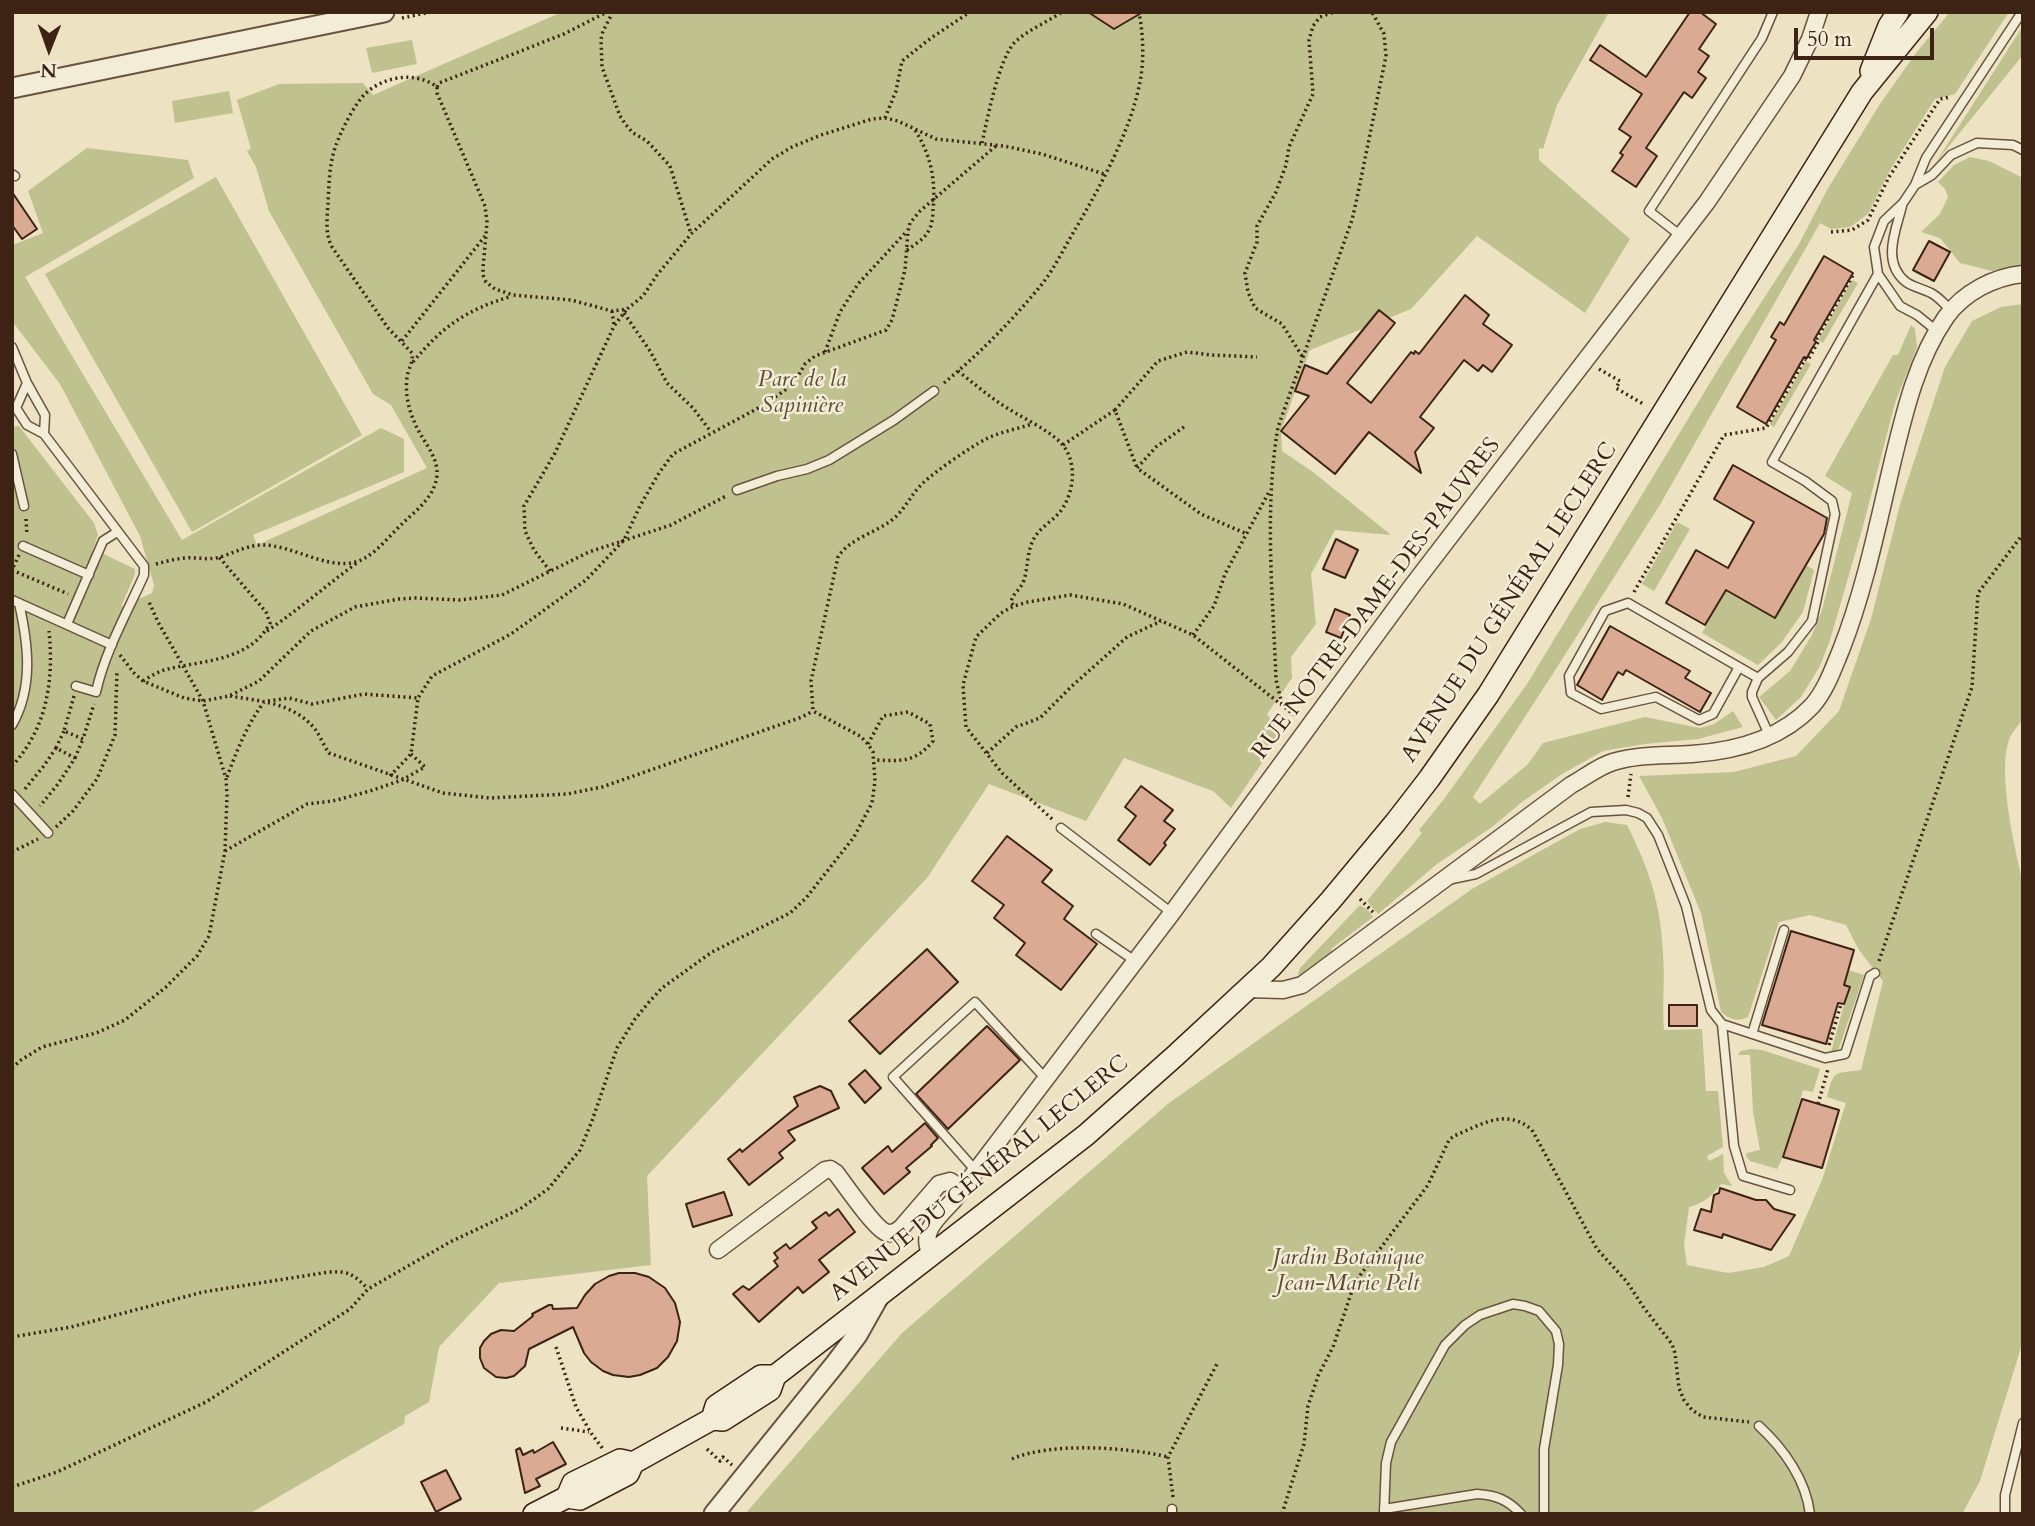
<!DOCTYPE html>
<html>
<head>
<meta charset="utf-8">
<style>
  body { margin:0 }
  #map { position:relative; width:2035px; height:1526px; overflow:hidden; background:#ede2c2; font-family:Cardo,serif }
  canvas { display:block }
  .frame { position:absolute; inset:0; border:14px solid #3c2314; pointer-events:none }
  .north { position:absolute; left:14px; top:14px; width:70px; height:70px; -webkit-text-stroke:5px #f3ecd7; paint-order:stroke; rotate:181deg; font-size:19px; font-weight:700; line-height:28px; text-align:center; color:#3c2314 }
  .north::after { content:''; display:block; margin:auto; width:24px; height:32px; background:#3c2314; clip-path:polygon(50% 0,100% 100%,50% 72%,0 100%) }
  .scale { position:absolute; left:1794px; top:28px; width:140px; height:32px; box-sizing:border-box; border:4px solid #3c2314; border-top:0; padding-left:9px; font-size:21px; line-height:24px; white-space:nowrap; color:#3c2314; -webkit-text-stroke:5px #f3ecd7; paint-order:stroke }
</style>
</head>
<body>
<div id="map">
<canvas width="2035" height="1526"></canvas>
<div class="frame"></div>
<div class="north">N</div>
<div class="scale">50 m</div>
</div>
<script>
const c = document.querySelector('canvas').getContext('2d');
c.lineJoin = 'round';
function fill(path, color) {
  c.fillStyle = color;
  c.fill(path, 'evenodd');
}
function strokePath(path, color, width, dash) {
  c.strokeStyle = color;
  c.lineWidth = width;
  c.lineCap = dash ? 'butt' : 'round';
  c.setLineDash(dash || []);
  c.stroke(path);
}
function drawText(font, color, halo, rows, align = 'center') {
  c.font = font + ' Cardo,serif';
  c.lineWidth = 5;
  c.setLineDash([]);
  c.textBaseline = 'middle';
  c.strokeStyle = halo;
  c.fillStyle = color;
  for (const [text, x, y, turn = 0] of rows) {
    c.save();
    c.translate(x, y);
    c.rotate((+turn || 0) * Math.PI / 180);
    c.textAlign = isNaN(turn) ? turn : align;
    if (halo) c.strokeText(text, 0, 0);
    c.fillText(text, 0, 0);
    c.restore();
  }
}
const green = new Path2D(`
  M562 12H1609L1557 105 1543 149 1539 148V160L1630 239 1585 313 1477 236 1411 309 1310 350 1281 431 1282 451 1313 472 1391 535 1335 530 1311 574 1316 624 1291 657 1292 678 1267 714 1281 735 1231 808 1213 791 1124 758 1086 821 989 784 927 878 647 1176 651 1265 499 1283 439 1347 429 1402 405 1416 404 1424 249 1514H12V427L19 426 94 523 98 535 93 549 135 569V574L121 607 152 593 154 585 140 536 60 384 12 321V243L15 244 43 233 28 191 87 148 188 160 194 178 25 277 182 540 381 428 404 439V472L253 535 257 545 427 468 391 405 373 394 269 211 256 167 247 151 251 149 237 100 279 84 363 83 373 95Z
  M1950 12H2009L1955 94 1935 99 1890 170 1868 214 1850 227 1831 229 1820 223 1661 503 1554 672 1473 797 1480 804 1528 764 1543 743 1645 717 1700 728 1714 724 1733 711 1743 727 1698 739 1645 744 1603 751 1562 774 1522 802 1492 827 1437 864 1378 914 1367 901 1422 833 1419 830 1444 799 1527 684 1722 363 1799 244 1827 190 1880 104 1916 53Z
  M2021 29H2023V55L1936 162Z
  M412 40 417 64 372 73 366 48Z
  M229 91 233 113 175 123 172 101Z
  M1970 157 1989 161 2023 178V266L1992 271 1960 263 1940 238 1921 232 1940 214 1948 197 1945 189 1938 182 1954 165Z
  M216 177 362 435 192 532 45 274Z
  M1852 280 1858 283 1823 343 1818 340Z
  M2023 304V719C2019 725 2013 731 2010 737 1996 771 2015 848 2023 884V1341L1980 1481 1962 1514H745L902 1333 1169 1103 1472 889 1580 829 1605 822 1627 825C1649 868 1661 905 1663 954 1665 979 1662 1005 1664 1030L1702 1029 1706 1091H1718L1723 1147 1707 1156 1709 1161 1723 1154 1724 1173 1732 1186 1721 1184C1711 1197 1704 1203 1689 1207L1684 1245 1687 1265 1728 1273 1764 1267 1789 1256 1822 1180 1846 1103 1827 1097C1834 1069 1834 1074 1861 1070L1883 981 1859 950 1846 925 1810 915 1779 922 1748 1017C1737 1022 1731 1020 1721 1012L1701 913 1662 818 1639 776 1734 772 1796 756 1839 711 1871 619 1901 501 1945 367 1972 321 2001 307Z
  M1911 325 1915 329 1917 347 1895 403 1862 530 1830 640 1820 666 1801 697 1776 720 1759 697 1790 671 1812 635 1822 610 1852 493 1825 476 1893 355H1898Z
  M1806 361 1811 364 1774 427 1770 424Z
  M1677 522 1690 529 1654 591 1642 584Z
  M1806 565 1814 570 1803 612 1781 643 1758 665 1702 633 1726 590 1775 618Z
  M1360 905 1368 910 1373 917 1331 949 1335 954 1300 979 1298 974 1300 968Z
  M1848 970 1864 975 1839 1048 1832 1053 1831 1052 1849 987 1844 985Z
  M1751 1049 1762 1050 1820 1069 1813 1092 1803 1090 1783 1157 1777 1169 1750 1161 1746 1156 1747 1153 1760 1150 1753 1112 1750 1055H1738L1741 1051Z`);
const building = new Path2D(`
  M1088 12H1143L1114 29Z
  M1690 12H1700L1716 24 1699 49 1709 56 1698 72 1706 78 1692 98 1684 92 1646 148 1657 156 1636 187 1612 171 1623 155 1620 153 1631 137 1619 129 1642 94 1590 60 1600 45 1646 77Z
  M12 192 37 229 22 239 12 225Z
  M1929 241 1950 252 1934 281 1913 270Z
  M1824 256 1853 273 1814 340 1816 342 1811 350 1807 358 1804 357 1766 424 1737 407 1776 340 1771 337 1780 322 1784 325Z
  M1465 295 1489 315 1483 324 1512 345 1492 372 1483 365 1478 371 1464 360 1420 417 1434 428 1415 452 1421 473 1369 432 1335 474 1281 431 1309 396 1295 391 1305 365 1327 374 1379 310 1395 323 1347 383 1371 403 1411 352 1414 354 1415 351 1419 354Z
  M1733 465 1827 518 1824 534 1775 618 1726 590 1705 625 1666 603 1696 550 1728 568 1754 522 1714 499Z
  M1336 539 1358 550 1345 578 1323 569Z
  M1335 609 1350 615 1341 638 1326 632Z
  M1610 626 1690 671 1685 678 1711 693 1700 712 1626 670 1623 675 1618 672 1602 700 1577 685Z
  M1141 786 1173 810 1164 821 1175 829 1164 843 1166 845 1150 865 1118 840 1136 816 1125 807Z
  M1007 836 1052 870 1042 882 1073 906 1064 919 1097 944 1061 990 1016 955 1025 943 994 918 1004 905 972 881Z
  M1791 931 1854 950 1844 985 1850 987 1844 1004 1838 1003 1826 1044 1762 1025Z
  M927 949 958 982 880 1054 849 1021Z
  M1669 1005H1697V1026H1669Z
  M987 1026 1020 1060 948 1129 916 1094Z
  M865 1070 881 1088 865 1103 849 1084Z
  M820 1086 831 1091 839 1108 788 1131 795 1140 779 1153 783 1158 749 1185 728 1159 740 1149 742 1152 798 1106 794 1097Z
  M1802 1099 1839 1110 1822 1168 1783 1157Z
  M925 1123 938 1138 931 1145 932 1146 906 1168 910 1172 884 1194 862 1168 888 1146 892 1152Z
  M1720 1188 1756 1200H1766L1774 1209 1795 1215 1771 1250 1723 1234 1722 1238 1694 1230 1701 1209 1711 1212 1714 1195 1719 1193Z
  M724 1192 732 1215 693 1227 686 1204Z
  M838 1209 855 1232 819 1260 829 1272 803 1293 798 1287 759 1322 733 1294 743 1286 749 1290 778 1266 774 1261 778 1258 774 1253 786 1244 790 1249 817 1228 812 1222 826 1212 829 1216Z
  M619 1273H635L649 1277 665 1288 675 1303 680 1322 677 1341 668 1357 657 1368 640 1375 629 1377 613 1375 603 1371 591 1362 584 1353 573 1327 529 1349 525 1366 514 1376 506 1378 496 1377 484 1368 480 1358V1348L484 1341 491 1334 501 1330 514 1331 533 1316 532 1314 549 1305H552L553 1309 577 1308 585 1295 595 1284 609 1276Z
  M553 1442 566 1464 536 1479 540 1486 525 1493 516 1450 520 1448 523 1455 533 1450 534 1453Z
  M446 1470 461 1499 436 1512 421 1482Z`);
const path = new Path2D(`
  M613 12 603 31 601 39 602 67 620 116 626 125 633 133 647 141 670 166 691 234
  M402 18 431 12
  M437 87 439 83 564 34 607 12
  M885 118 896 91 902 61 931 38 970 12
  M982 143C987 120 999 58 1015 42 1028 30 1047 22 1062 12
  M1831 232 1852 230 1868 220 1889 177 1940 99 1950 97
  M907 250C914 245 924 239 928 232 932 226 933 216 933 210 936 181 931 155 915 130
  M612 311 614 326
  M624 313 650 351 667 383 693 408 711 432
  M402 341 485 236
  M825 352 840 312 858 284 907 231
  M1302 356 1282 324 1255 308 1248 292 1245 273 1257 242V226L1276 192 1286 165 1289 147 1313 94 1309 40 1313 26 1320 17 1334 12
  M413 362C443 326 466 310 512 296
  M1599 369 1620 381 1616 388 1645 405
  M958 371C972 382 986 394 1001 404 1018 416 1046 428 1060 442 1078 460 1075 492 1060 512 1053 520 1043 526 1037 534 1026 548 1029 565 1024 580 1021 590 1012 593 1011 603L1014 606
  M944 383C979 354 1013 320 1042 284 1054 269 1063 250 1073 233 1099 189 1133 128 1141 76 1144 56 1143 33 1139 12
  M1115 410 1158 361 1187 352 1211 355 1257 357
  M1184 427 1156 447 1137 468 1201 514 1247 534
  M1063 445 1115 410 1137 468
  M26 519 27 535
  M19 555 12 570 68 594
  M156 564C168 561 181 557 193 558 202 558 211 560 220 557 234 553 245 546 261 545 294 544 334 576 365 558 379 550 392 533 404 522 418 509 436 495 437 474 438 455 420 438 414 421 408 408 404 388 408 373 410 366 413 361 412 353L388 328 332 247C325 234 327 219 328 204 329 185 329 164 336 145 341 131 355 103 366 93 385 76 416 71 437 87V93L485 206 487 222 483 268V275L486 282 495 289 513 295 571 300 612 311 627 309 643 296 657 275 691 234 772 159 792 147 821 135 872 119 885 118 898 121 936 139 1004 146 1042 154 1104 174
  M550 571 534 550 525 531 524 506 555 453 614 326 627 309
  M1634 592 1724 435 1766 428 1805 359 1808 360 1818 342 1816 340 1853 275
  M267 631C298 610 327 585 358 562
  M1193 635 1214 606 1225 574 1270 490
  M120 655 134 673 143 681 184 698 203 701 229 696 259 681 311 631 355 607 399 599 416 598 459 600 502 595 589 552 671 525 726 496
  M143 681C151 676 159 671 168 669 205 660 250 661 270 623L266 612 219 557
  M74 696 64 731 83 739 94 704
  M230 696C260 701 294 703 315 729 320 736 324 746 329 753L443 793 490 798 567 794 602 787 802 717 813 711
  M268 701 289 698 312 704 364 694 418 698
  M1282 704 1276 680C1273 596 1264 510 1278 427L1352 220 1357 198 1386 56 1384 34 1372 12
  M868 744 883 716 908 712 930 724 933 741C915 763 901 761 875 760
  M56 748 64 731
  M987 753 1016 727 1040 718 1072 686 1127 637 1161 621
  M75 758 83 739
  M12 766C47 728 54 681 49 631
  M390 776 411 754 418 698 432 676 511 634 586 580 624 540 640 506 659 473 673 454 764 405 785 390 797 378 805 364 815 356 886 330 892 320 905 270 908 231 910 223 920 211 997 145
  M227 777C237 750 247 725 264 702
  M25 789 43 767 56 748 75 758 58 784 40 806
  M1628 797 1631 774
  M1052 819 1002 773 966 727 963 685 976 637 1001 613 1014 606 1028 602 1070 595 1123 604 1193 635 1297 717
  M56 827 73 811 97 779 115 735 117 671
  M225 851 307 804 333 801 370 791 402 780 425 767 411 754
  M12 852 38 839
  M1360 899 1373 912
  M1879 961 1972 687 1978 593 2023 534
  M1829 1045 1841 1004
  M12 1068 21 1060 42 1047 96 1033 125 1020 166 987 197 956 209 936 225 851 227 795 226 779 203 701 158 622 148 600
  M1818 1104 1828 1069
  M12 1337 71 1327 203 1292 329 1272C350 1271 354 1275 368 1289
  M556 1347 576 1407 591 1433 603 1449
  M561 1428 589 1432
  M707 1449 720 1461 723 1457 732 1465
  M1012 1459C1050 1442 1128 1447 1168 1457
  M12 1487 57 1472 206 1402 350 1309 368 1289 450 1242 520 1209 548 1189 580 1150 592 1121 617 1048 635 1019 649 1002 662 988 712 952 790 913 806 898 854 837 872 803 875 781 873 752 868 744 860 736 813 711 811 681 838 557C849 539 875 533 892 520 905 510 911 494 923 483 937 470 969 448 986 439 1000 432 1017 429 1032 424
  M1173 1497 1168 1457 1218 1362
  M1282 1514 1304 1444 1308 1406 1318 1376 1333 1347 1355 1282 1428 1185 1449 1140 1454 1136C1481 1125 1506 1107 1532 1130L1597 1249 1627 1282 1644 1308 1672 1344 1675 1353 1679 1388 1684 1400 1692 1410 1703 1417 1749 1422`);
const service = new Path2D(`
  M12 174 15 176
  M1915 185 1932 175 1951 155 1977 143 2013 145 2023 150
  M1902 206C1896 230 1881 262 1906 282 1913 287 1923 289 1931 293 1939 297 1945 305 1952 311
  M1681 236 1649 211 1762 38 1773 12
  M1938 332 1917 315 1900 306 1878 274 1874 247 1884 221 1903 203 1915 185 1926 158 2022 12
  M12 347 27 383
  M44 434 45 415 27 383 16 408 27 425 44 434 144 566V575C127 613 105 651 96 692L76 686
  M12 454 24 506
  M737 490 777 476 807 469 829 460 894 420 934 391
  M23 546 89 575
  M12 600 112 645
  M67 624 103 541 117 532
  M1739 667 1713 714 1699 720 1656 697 1601 709 1571 693 1569 676 1605 611 1628 603 1758 678
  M12 725C34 687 28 643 19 603
  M1770 737 1752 697V692L1758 678 1788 652 1812 621 1835 514 1832 501 1805 481 1772 462 1878 274
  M12 794 48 833
  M1061 828 1172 913
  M1452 879 1476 874 1591 812 1626 810 1638 813 1647 818 1658 835 1686 906 1711 1010 1722 1024 1734 1146 1743 1176 1790 1190
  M1096 934 1135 961
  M1722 1024 1825 1058 1845 1054 1870 976 1875 973
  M1752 1034 1784 930
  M976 1171 893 1077 975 1002 1046 1079
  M1759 1426C1784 1449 1806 1480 1810 1514
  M1384 1509 1477 1494C1496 1495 1508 1500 1521 1514
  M1172 1514V1509
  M1384 1514 1386 1463 1391 1442 1445 1345 1465 1325 1480 1315 1513 1304 1525 1306 1539 1311 1556 1331 1559 1344 1558 1365 1544 1449V1514
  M2005 1514V1495L2023 1423`);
const minor = new Path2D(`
  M1246 989 1283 990 1302 985 1571 785C1584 778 1599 766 1613 762 1639 754 1665 756 1692 754 1736 751 1781 739 1812 706 1826 690 1833 669 1841 650 1865 589 1878 523 1893 460 1905 410 1917 359 1946 317 1964 292 1994 277 2023 274
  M718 1250 825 1170 830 1169 836 1173C845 1185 874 1227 885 1232 891 1235 896 1232 901 1228L939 1184 950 1181 962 1189
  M931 1254C919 1232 938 1217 953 1201L1172 913 1412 586 1707 202 1792 76 1810 39 1819 12`);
const tertiary = new Path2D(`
  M12 88 384 12
  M714 1514 836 1363 857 1335 879 1296`);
const secondary = new Path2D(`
  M1871 71 1889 26 1898 12
  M712 1419 716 1406 761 1376H775
  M567 1497 573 1483 620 1460 633 1463
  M534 1514 567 1497 580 1499 628 1474 633 1463 712 1419 723 1420 770 1390 775 1376 1086 1135 1175 1056 1271 967 1331 900 1395 823 1429 779 1488 695 1862 92 1927 12`);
const parkNames = [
  ["Parc de la",802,381],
  ["Sapinière",802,407],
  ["Jardin Botanique",1348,1259],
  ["Jean-Marie Pelt",1348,1285]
];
const streetNames = [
  ["RUE NOTRE-DAME-DES-PAUVRES",1377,599,-53],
  ["AVENUE DU GÉNÉRAL LECLERC",1510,603,-57],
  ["AVENUE DU GÉNÉRAL LECLERC",980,1179,-39]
];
fill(green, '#bfc18e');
fill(building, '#daaa92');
strokePath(building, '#3c2314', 2);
strokePath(service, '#685340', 11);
strokePath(minor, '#685340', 19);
strokePath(tertiary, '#685340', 23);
strokePath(secondary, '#3c2314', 24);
strokePath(path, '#3c2314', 3.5, [2, 3.5]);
strokePath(service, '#f3ecd7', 8);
strokePath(minor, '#f3ecd7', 16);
strokePath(tertiary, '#f3ecd7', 19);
strokePath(secondary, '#f3ecd7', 21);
drawText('italic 23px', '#5d4a32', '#f3ecd7', parkNames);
drawText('23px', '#3c2314', '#f3ecd7', streetNames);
</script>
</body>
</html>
